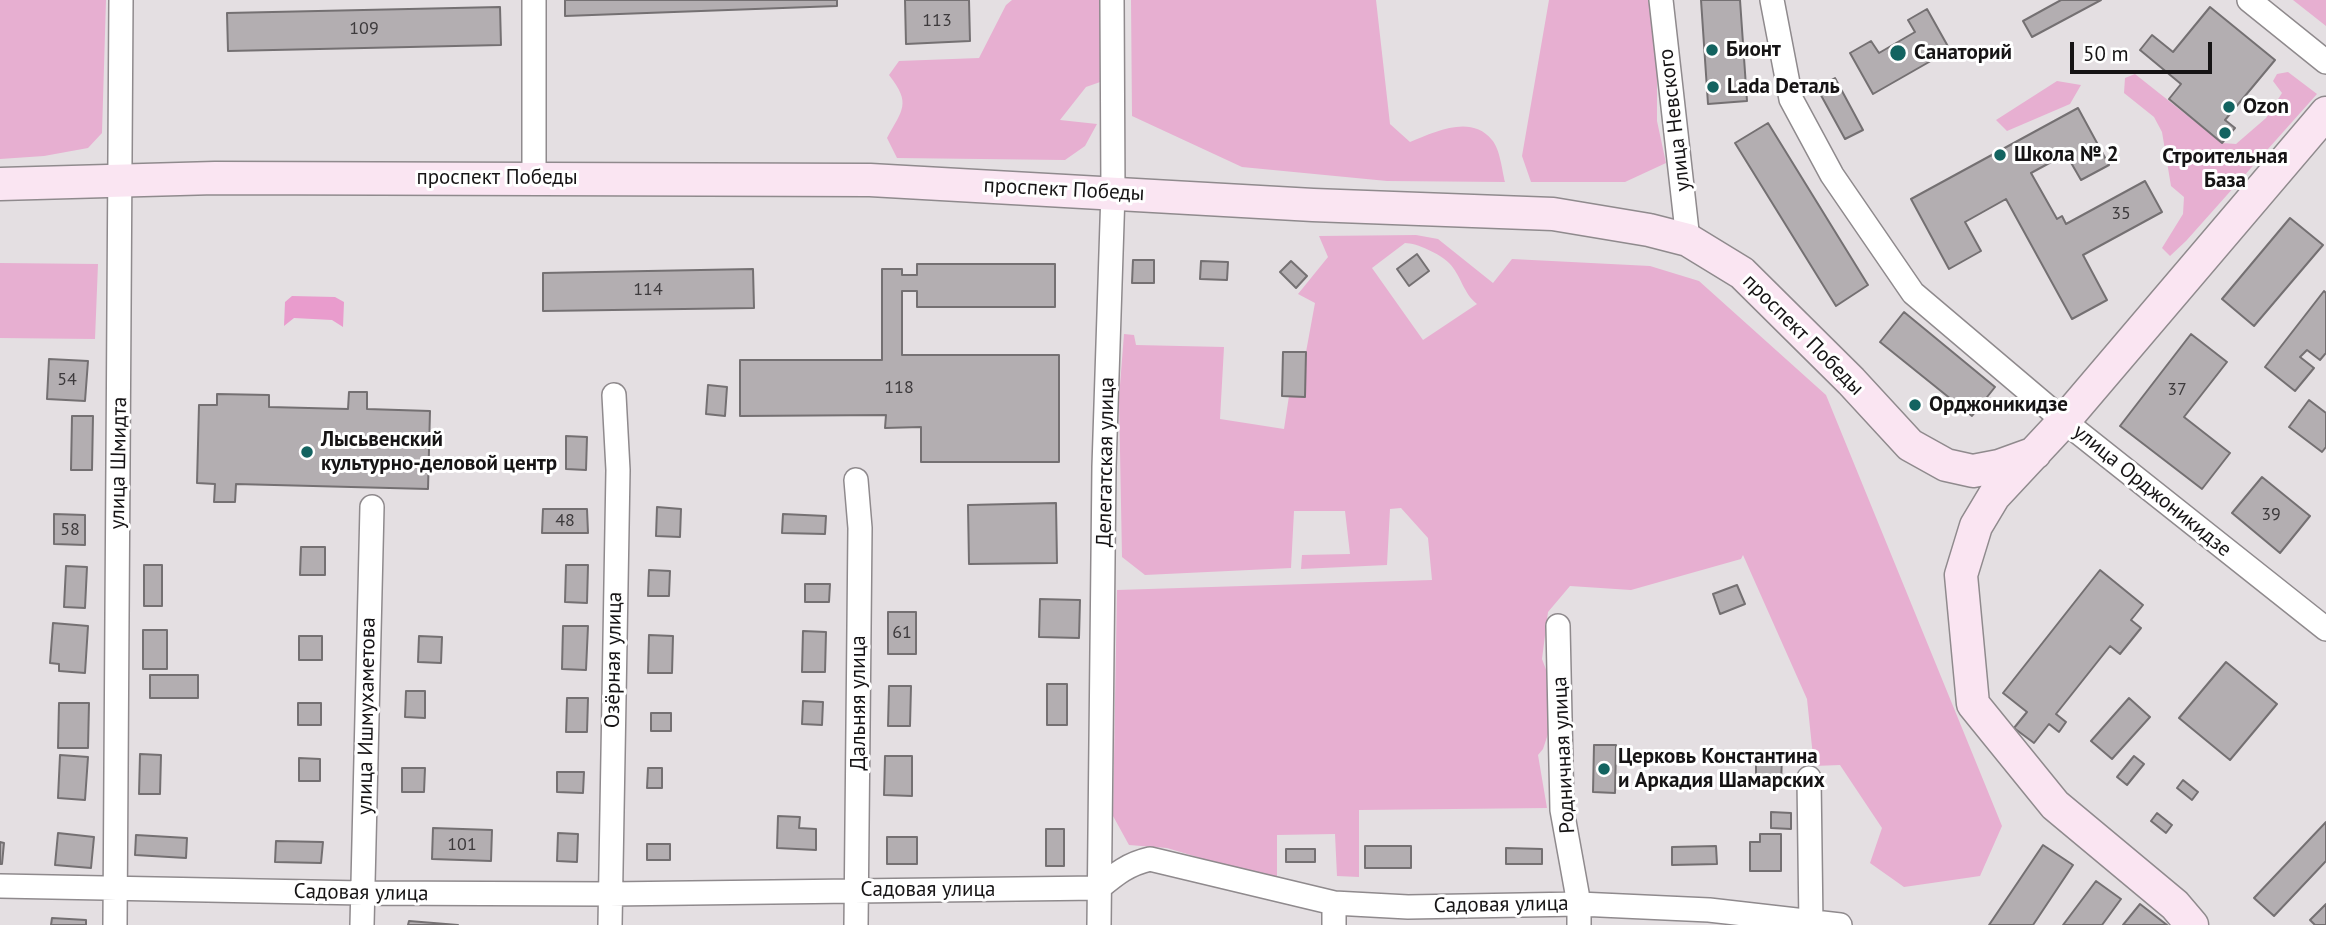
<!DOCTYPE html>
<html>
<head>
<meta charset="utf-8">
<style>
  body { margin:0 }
  #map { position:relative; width:2326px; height:925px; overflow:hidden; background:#e4dfe2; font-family:"PT Sans",sans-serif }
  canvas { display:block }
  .scale { position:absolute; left:2070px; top:42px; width:142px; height:32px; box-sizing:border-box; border:4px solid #161415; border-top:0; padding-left:9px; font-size:21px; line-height:24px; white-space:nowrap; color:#161415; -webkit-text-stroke:5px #fff; paint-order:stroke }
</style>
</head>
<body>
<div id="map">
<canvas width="2326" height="925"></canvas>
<div class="scale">50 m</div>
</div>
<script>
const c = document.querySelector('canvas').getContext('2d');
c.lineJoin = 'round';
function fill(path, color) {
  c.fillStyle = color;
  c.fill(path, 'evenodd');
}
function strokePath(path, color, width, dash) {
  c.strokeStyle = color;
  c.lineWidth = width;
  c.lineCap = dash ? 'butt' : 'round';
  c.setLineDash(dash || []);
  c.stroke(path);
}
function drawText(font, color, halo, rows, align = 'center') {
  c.font = font + ' "PT Sans",sans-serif';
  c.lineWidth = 6;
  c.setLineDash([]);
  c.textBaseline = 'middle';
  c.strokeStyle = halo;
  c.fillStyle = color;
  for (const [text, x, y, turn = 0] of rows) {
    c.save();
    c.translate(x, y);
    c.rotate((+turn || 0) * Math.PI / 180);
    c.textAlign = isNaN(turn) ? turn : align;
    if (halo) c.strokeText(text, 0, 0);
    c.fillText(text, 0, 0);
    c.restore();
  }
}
const green = new Path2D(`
  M0 0H106L102 133 88 148 44 156 0 159Z
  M1012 0H1103V81L1086 87 1060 120 1097 124 1085 146 1065 160 897 158 887 138C902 110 912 104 889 75L899 61 979 58 1006 5Z
  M1131 0H1376L1390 124 1410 142C1435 132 1471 114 1492 140 1500 149 1502 170 1505 182L1387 181 1242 167 1132 116Z
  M1549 0H1652L1657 34V121L1666 163 1625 182H1531L1522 156Z
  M2293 0H2326V26Z
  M2288 72 2317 94 2186 241 2170 256 2162 248 2183 214 2184 197 2171 186 2162 132 2154 117 2124 93 2125 78 2135 74 2222 143 2236 144 2266 118 2282 93 2273 81 2277 74Z
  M2057 81 2081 85 2070 104 2007 131 1996 120Z
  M1416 235 1438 239 1493 283 1512 259 1650 266 1699 281 1826 395 2002 826 1980 876 1904 887 1870 863 1882 828 1840 765 1814 766 1807 699 1743 555 1741 559 1631 590 1570 586 1548 612 1542 659 1553 688V719L1543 749 1538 755 1547 808 1359 810V877L1337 876 1335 834 1277 835V881L1167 848 1129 845 1113 816 1117 590 1432 580 1428 538 1401 508 1390 509 1387 565 1301 569 1302 555 1350 554 1345 511H1294L1291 568 1145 575 1122 557 1119 398 1124 334 1134 335 1136 345 1224 347 1220 419 1284 429 1289 396H1305L1306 352 1315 303 1298 294 1328 257 1319 236ZM1405 243C1417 243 1440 254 1449 263 1461 275 1463 293 1477 304L1423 340 1372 268Z
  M0 263 98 264 95 339 0 338Z`);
const water = new Path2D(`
  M292 296 335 297 344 302 343 327 332 320 294 318 284 326 285 302Z`);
const building = new Path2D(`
  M565 0H837V6L565 16Z
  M905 0H969L970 41 906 44Z
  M1701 0H1740L1747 101 1708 104Z
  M2061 0H2101L2032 37 2023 21Z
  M500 7 501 45 228 51 227 13Z
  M2210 7 2275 60 2225 120 2235 128 2222 143 2169 99 2181 84 2140 50 2152 35 2173 52Z
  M1927 9 1950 50 1873 94 1850 53 1871 41 1879 53 1915 32 1908 20Z
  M1835 78 1863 130 1845 139 1817 88Z
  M2078 108 2109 165 2081 180 2066 154 2031 173 2057 219 2062 216 2066 224 2145 181 2162 212 2083 255 2107 300 2072 319 2006 199 1965 222 1981 251 1949 269 1911 199Z
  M1768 123 1868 285 1836 306 1735 143Z
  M2290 218 2323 245 2254 326 2222 299Z
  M1417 254 1429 271 1409 286 1397 269Z
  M1133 260H1154V283H1132Z
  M1201 261 1228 262 1227 280 1200 279Z
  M1291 261 1307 276 1296 288 1280 272Z
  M917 264H1055V307H917V291H902V355H1059V462H921V427L885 428 886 415 740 416V360H882V269H902V275H917Z
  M753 269 754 308 543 311V273Z
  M2324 291 2326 293V353L2320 360 2307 350 2300 357 2314 368 2295 391 2265 367Z
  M1904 312 1995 387 1972 416 1880 342Z
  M2191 334 2227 362 2184 417 2230 453 2202 489 2120 426Z
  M1283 352H1306L1305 397 1282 396Z
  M49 359 88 361 85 401 47 399Z
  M708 385 727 387 725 416 706 414Z
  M349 392H367V409L430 411 428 489 236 484 235 502H214L215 484 197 483 199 405H217V394L269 395V407L348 409Z
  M2309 400 2326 413V447L2322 452 2289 427Z
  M72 416H93L92 470H71Z
  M566 436 587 437 586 470 566 469Z
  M2262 477 2310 516 2280 553 2232 513Z
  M1056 503 1057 563 969 564 968 505Z
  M657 507 681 509 680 537 656 536Z
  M543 509H587L588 533H542Z
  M54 514 85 515V545L54 544Z
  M783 514 826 516 825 534 782 533Z
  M301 547H325V575H300Z
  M144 565H162V606H144Z
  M566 565H588L587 603 565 602Z
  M66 566 87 567 85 608 64 607Z
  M649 570 670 571 669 596H648Z
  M2100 570 2143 605 2131 620 2141 628 2120 654 2110 646 2056 714 2066 722 2059 732 2049 724 2034 743 2014 728 2027 712 2003 693Z
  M805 584H830L829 602H805Z
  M1737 585 1745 604 1720 614 1713 594Z
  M1040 599 1080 600 1079 638 1039 637Z
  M888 612H916V654H888Z
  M53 623 88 626 85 673 59 671V664L50 663Z
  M563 626H588L586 670 562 669Z
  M143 630H167V669H143Z
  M803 631 826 632 825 672H802Z
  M649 635 673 636 672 673H648Z
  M299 636H322V660H299Z
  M419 636 442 637 441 663 418 662Z
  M2226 662 2277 704 2230 760 2179 718Z
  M150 675H198V698H150Z
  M1047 684H1067V725H1047Z
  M889 686H911L910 726H888Z
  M406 691H425V718L405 717Z
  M567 698H588L587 732H566Z
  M2129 698 2150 717 2112 759 2091 741Z
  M803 701 823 702 822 725 802 724Z
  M59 703H89L88 748H58Z
  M298 703H321V725H298Z
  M651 713H671V731H651Z
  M1594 745H1616L1615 793 1593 792Z
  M140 754 161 755 160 794H139Z
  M1756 754 1782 755 1781 785 1756 784Z
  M60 755 88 757 85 800 58 798Z
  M885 756H912V796L884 795Z
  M2134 756 2144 764 2127 785 2117 777Z
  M299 758 320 759V781H299Z
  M402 768H425L424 792H402Z
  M648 768H662V788H647Z
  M557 772H584L583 793 557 792Z
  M2183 780 2198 792 2192 800 2177 788Z
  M1771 812 1791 813V829L1771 828Z
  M2157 813 2172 825 2166 833 2151 821Z
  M778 816 800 817 799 828 816 829V850L777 848Z
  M2326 822V861L2274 916 2254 898Z
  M433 828 492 830 491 861 432 859Z
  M1046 829H1064V866H1046Z
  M58 833 94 837 91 868 55 865Z
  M558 833 578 834 577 862 557 861Z
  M1760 834H1781V871H1750V842H1760Z
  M136 835 187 838 186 858 135 855Z
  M887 837H917V864H887Z
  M276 841 323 842 321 863 275 862Z
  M0 842 4 843 2 864H0Z
  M647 844H670V860H647Z
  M2043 845 2073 865 2033 925H1989Z
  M1365 846H1411V868H1365Z
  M1716 846 1717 864 1672 865V847Z
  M1506 848 1542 849V864H1506Z
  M1286 849H1315V862H1286Z
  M2096 881 2121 899 2102 925H2063Z
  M2140 904 2167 925H2123Z
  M2326 904V925H2315L2310 920Z
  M52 918 86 920V925H51Z
  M409 921 458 925H408Z`);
const street = new Path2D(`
  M534 0V178
  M1661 0 1688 240
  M1772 0 1791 99 1832 175 1913 293 2064 421 2326 629
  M2249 0 2326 62
  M1558 626 1562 810 1579 904V925
  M1809 778 1811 925
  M0 886 363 893 609 894 1099 888C1116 874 1128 864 1150 859L1334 903 1408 907 1579 904 1709 910 1840 925
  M1334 903V925
  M115 925 121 0
  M362 925 372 507
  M610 925 618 470 614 395
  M856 925 860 528 856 480
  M1099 925 1104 467 1113 192 1112 0`);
const secondary = new Path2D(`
  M0 184 215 178 870 180 1313 205 1553 214 1649 230 1688 240 1742 273 1851 381 1910 445 1946 465 1973 471 1999 466 2035 453
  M2192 925 2175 905 2055 805 1973 704 1961 575 1976 526 1994 496 2064 421 2326 113`);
const markers = [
  [1712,50,7,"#136360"],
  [1898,53,9,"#136360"],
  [1713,87,7,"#136360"],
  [2229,107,7,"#136360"],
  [2225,133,7,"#136360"],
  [2000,155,7,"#136360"],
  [1915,405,7,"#136360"],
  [307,452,7,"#136360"],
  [1604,769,7,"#136360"]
];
const numberNames = [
  ["113",937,21],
  ["109",364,29],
  ["35",2121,214],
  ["114",648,290],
  ["54",67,380],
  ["118",899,388],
  ["37",2177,390],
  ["39",2271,515],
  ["48",565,521],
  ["58",70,530],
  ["61",902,633],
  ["101",462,845]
];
const poiNames = [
  ["Бионт",1726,50],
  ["Санаторий",1914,53],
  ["Lada Dеталь",1727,87],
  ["Ozon",2243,107],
  ["Школа № 2",2014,155],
  ["Строительная",2225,157,"center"],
  ["База",2225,181,"center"],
  ["Орджоникидзе",1929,405],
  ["Лысьвенский",321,440],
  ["культурно-деловой центр",321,464],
  ["Церковь Константина",1618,757],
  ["и Аркадия Шамарских",1618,781]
];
const streetNames = [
  ["улица Невского",1675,120,-97],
  ["проспект Победы",497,178],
  ["проспект Победы",1064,190,3],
  ["проспект Победы",1803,335,45],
  ["Делегатская улица",1106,462,-89],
  ["улица Шмидта",119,463,-89],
  ["улица Орджоникидзе",2152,491,39],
  ["Озёрная улица",614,660,-89],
  ["Дальняя улица",859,703,-90],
  ["улица Ишмухаметова",367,716,-89],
  ["Родничная улица",1564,755,-93],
  ["Садовая улица",928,890],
  ["Садовая улица",361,893,1],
  ["Садовая улица",1501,905,-1]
];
fill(green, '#e7afd1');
fill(water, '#e99ccd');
fill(building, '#b3aeb1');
strokePath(building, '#747072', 2);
strokePath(street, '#8f8a8d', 26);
strokePath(secondary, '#8f8a8d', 35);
strokePath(street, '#fff', 23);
strokePath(secondary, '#fae5f2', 32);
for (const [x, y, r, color] of markers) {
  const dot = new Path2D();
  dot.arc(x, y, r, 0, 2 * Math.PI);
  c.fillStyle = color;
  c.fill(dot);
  strokePath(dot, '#fff', 2.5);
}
drawText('18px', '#3d3a3c', null, numberNames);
drawText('bold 21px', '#161415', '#fff', poiNames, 'left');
drawText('21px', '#161415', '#fff', streetNames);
</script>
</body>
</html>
